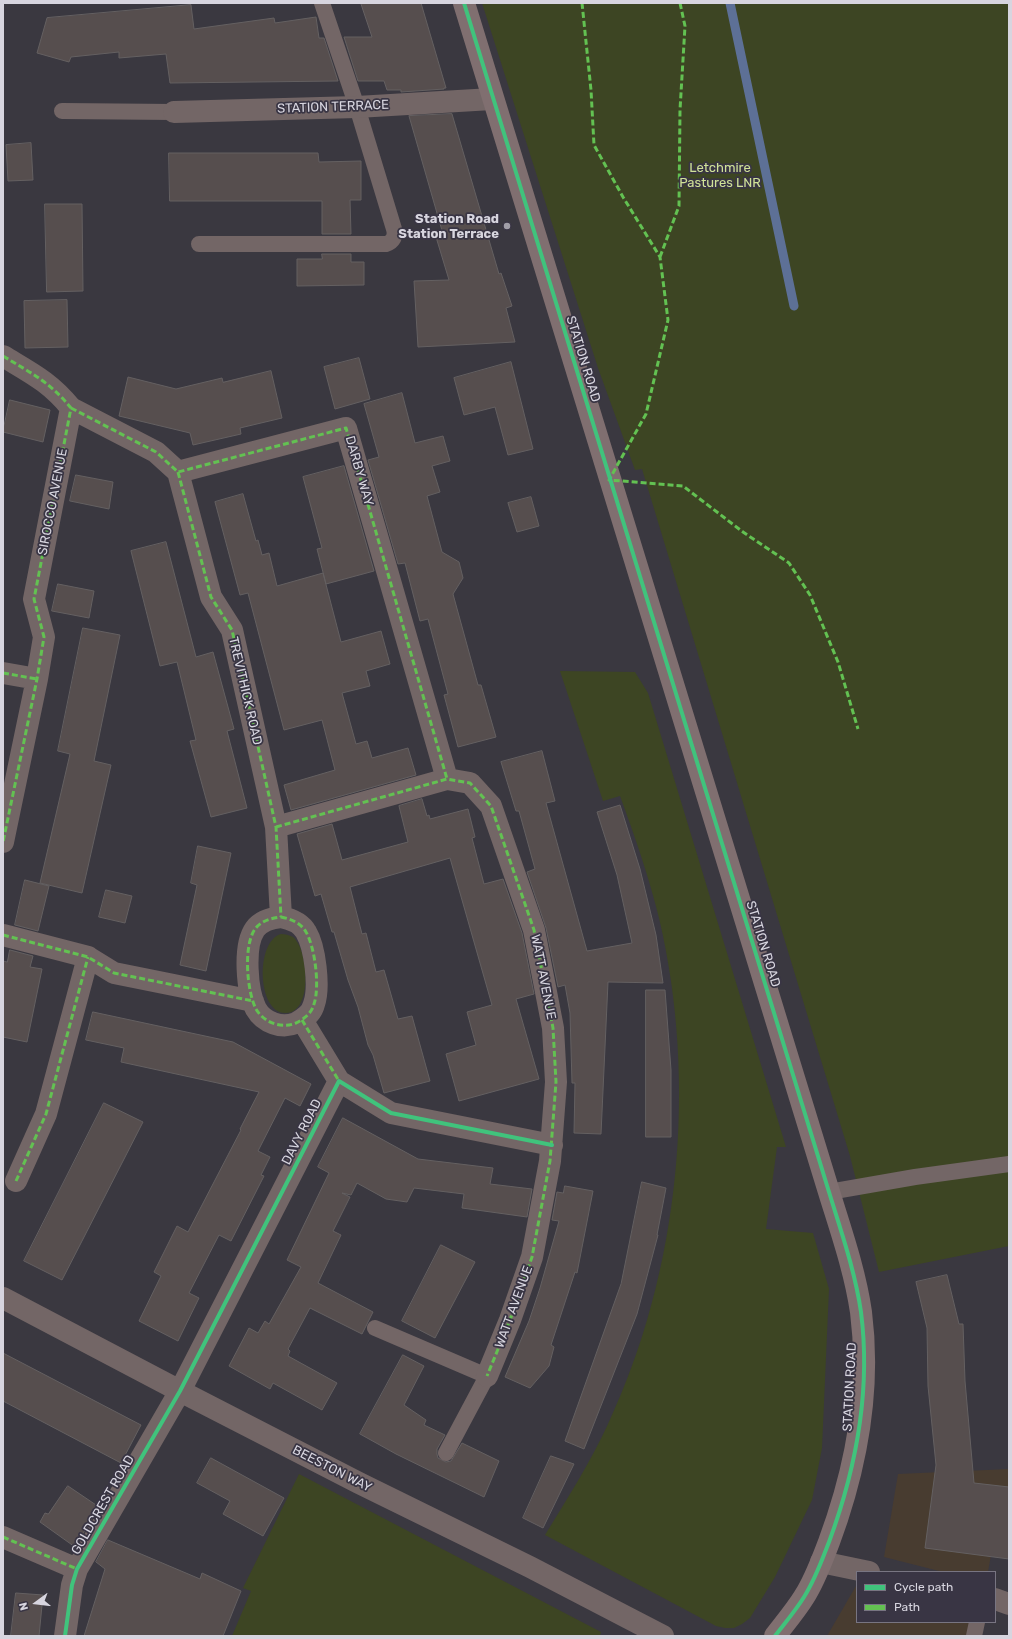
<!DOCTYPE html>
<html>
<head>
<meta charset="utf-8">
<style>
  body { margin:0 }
  #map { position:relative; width:1012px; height:1639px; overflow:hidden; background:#3a3840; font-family:Rubik,sans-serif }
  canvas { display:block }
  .frame { position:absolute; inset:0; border:4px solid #d7d5df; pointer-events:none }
  .legend { position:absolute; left:856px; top:1571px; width:140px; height:52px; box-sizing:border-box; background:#393544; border:1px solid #787582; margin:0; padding:5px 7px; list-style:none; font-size:12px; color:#d7d5df }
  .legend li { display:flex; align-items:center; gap:8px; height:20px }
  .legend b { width:20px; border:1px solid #787582 }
  .north { position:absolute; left:16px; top:1583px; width:40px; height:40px; -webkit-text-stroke:3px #393544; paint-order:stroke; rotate:255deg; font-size:11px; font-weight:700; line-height:16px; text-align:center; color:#d7d5df }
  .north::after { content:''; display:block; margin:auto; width:14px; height:18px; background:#d7d5df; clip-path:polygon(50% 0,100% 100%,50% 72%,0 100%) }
</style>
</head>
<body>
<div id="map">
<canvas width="1012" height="1639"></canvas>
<div class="frame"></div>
<ul class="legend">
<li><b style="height:5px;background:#40c37c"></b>Cycle path</li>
<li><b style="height:5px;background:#63c152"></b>Path</li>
</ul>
<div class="north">N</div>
</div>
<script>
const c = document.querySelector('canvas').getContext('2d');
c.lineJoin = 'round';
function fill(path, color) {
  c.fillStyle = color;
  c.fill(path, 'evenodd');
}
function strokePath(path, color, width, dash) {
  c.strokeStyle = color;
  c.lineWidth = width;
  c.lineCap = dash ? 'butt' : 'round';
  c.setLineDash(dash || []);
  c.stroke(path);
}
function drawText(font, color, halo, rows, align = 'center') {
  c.font = font + ' Rubik,sans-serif';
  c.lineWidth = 3.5;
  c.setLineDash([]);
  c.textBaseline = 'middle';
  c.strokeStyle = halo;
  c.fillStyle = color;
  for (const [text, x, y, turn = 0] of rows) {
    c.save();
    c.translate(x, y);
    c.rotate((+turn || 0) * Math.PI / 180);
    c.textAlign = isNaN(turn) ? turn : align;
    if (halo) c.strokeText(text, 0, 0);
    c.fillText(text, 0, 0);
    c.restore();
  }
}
const commercial = new Path2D(`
  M1009 1469V1505L997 1521 988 1572H943L884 1557 898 1474Z
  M856 1586 857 1622H985L981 1636H827Z`);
const green = new Path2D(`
  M482 3H1009V1246L879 1272 850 1156 642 469 635 470 598 368Z
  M560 671 635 672 648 693 786 1147H777L766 1229 813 1233 829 1289 822 1448 812 1500 775 1577 750 1618 742 1624 734 1628H725L716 1626 545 1535C567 1499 590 1463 608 1424 680 1271 698 1083 659 918 649 877 635 837 620 796L603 801Z
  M281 934C285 934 289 935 293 937 309 950 313 1013 286 1013 257 1014 255 941 281 934Z
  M299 1474 601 1632 600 1636H232L251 1591 243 1588Z`);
const stream = new Path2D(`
  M730 3 794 306`);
const building = new Path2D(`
  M421 3 446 88H444V89L401 92V90H387L384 81H358L344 37H372L361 4Z
  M191 5 194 29 274 18 275 23 316 17 319 38H324L338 81 170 83 166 54 119 58V52L71 57 69 62 37 53 47 18Z
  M452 114 499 274 501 273 512 306 506 308 515 342 418 347 414 281 449 280 436 237 443 234 409 116Z
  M31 143 33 180 8 181 6 145Z
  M169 153H318L319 162 361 161V200H350L351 234H322V201H170Z
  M45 204H82L83 291 47 292Z
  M322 254H351V262H364V285L297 286V259H322Z
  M67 300 68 347 25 348 24 301Z
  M359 358 370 399 335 409 324 367Z
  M511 362 533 449 508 455 495 407 464 415 454 378Z
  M271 371 282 418 240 428 241 434 193 445 190 433 119 416 128 377 176 389 222 378 223 382Z
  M402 393 415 443 443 436 450 461 432 466 440 492 427 496 442 552 459 562 463 578 453 594 478 685H481L496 737 458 747 444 695 448 694 428 619 420 621 405 563 398 564 368 460 379 457 364 404Z
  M10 400 50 410 43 442 3 432Z
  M344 466 374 571 326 584 317 549 322 548 303 477Z
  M76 475 113 482 109 509 70 501Z
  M243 494 256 541 258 540 262 555 269 553 277 586 323 573 341 642 381 631 390 664 366 671 370 686 342 693 356 744 367 741 372 758 408 748 416 775 291 810 284 785 335 770 322 720 284 730 248 593 240 595 215 502Z
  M531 497 539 526 517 532 508 503Z
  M166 542 196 657 213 652 234 729 227 731 247 808 211 817 190 741 196 740 177 662 160 666 131 551Z
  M58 584 94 591 89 618 52 611Z
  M83 628 120 635 94 761 111 765 82 893 40 883 70 754 58 751Z
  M542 751 555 801 546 803 587 951 632 943 617 875 597 812 620 805 640 869 656 935 663 983 608 982 601 1134 574 1133 575 1083H572L570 1013 565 985 558 987 546 928 527 872 535 869 519 811H516L501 762Z
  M422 799 427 816 429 815 430 819 468 809 475 837 472 838 484 884 503 879 522 933 534 994 516 999 539 1079 459 1101 446 1054 476 1045 467 1012 492 1005 450 858 350 887 362 934 366 933 376 972 384 970 398 1019 412 1016 430 1081 384 1093 373 1055 368 1045 358 1007 348 980 334 932H332L321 894 315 896 297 834 332 824 342 860 408 842 399 806Z
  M198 846 231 853 206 971 180 965 197 885 191 883Z
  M25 880 49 886 38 931 15 925Z
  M106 890 132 896 125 923 99 917Z
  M10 950 33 956 30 967 42 969 27 1042 3 1037V961L7 962Z
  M646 990H665L671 1070V1137H646Z
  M93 1012 233 1042 311 1084 300 1106 285 1098 258 1151 270 1157 261 1175 264 1176 231 1241 219 1235 189 1293 199 1298 178 1341 139 1321 161 1276 154 1272 177 1226 188 1232 241 1130 240 1129 259 1092 121 1062 124 1048 86 1040Z
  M104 1103 143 1122 62 1280 24 1261Z
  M343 1118 418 1159 493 1168 490 1184 532 1189 527 1217 462 1208 464 1194 414 1188 407 1202 386 1199 357 1183 351 1195 342 1193 350 1197 333 1231 341 1235 318 1283 373 1312 362 1334 310 1308 288 1349 290 1351 288 1356 337 1383 322 1410 273 1383 270 1389 229 1366 249 1328 258 1333 265 1321 269 1324 301 1267 287 1260 329 1173 318 1167Z
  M642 1182 666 1188 657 1235H658L637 1314 584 1449 565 1441 621 1284Z
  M565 1186 593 1191 577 1273 575 1272 551 1345 554 1347 549 1366 530 1388 505 1377 529 1321 540 1288 559 1221 552 1220 557 1192 563 1193Z
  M441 1245 475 1262 435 1338 402 1321Z
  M947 1275 959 1324H963L965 1381 974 1483 1009 1487V1559L925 1548 936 1465 928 1386 927 1328 916 1282Z
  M3 1353 141 1425 121 1463 3 1401Z
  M403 1355 424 1366 404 1405 426 1420 424 1425 445 1435 437 1449V1454L438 1458 446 1462 451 1461 462 1443 499 1461 484 1497 396 1454 360 1434Z
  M551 1456 574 1464 543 1528 523 1518Z
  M211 1458 284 1498 263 1536 223 1514 230 1501 197 1483Z
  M68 1486 99 1507 75 1547 40 1522 45 1513 48 1514Z
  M108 1540 200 1579 202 1573 241 1591 223 1636H84L105 1569 96 1562Z
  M16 1593 43 1595 39 1636H11Z`);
const lane = new Path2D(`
  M62 111 174 112
  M199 244H386C393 242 396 236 394 229L357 107 322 3
  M829 1192 915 1177 1009 1164
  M375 1328 487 1376 446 1453
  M974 1636 977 1622`);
const street = new Path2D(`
  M174 112 357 107 492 99
  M3 356C31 373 50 382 71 408L34 599 44 637 37 679 3 842
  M71 408 156 452 178 472 346 428 447 779
  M178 472 211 597 232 630 276 827 281 917
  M3 673 37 679
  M276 827 447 779 470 783 491 806 534 930 553 1028 556 1082 550 1161 532 1257 510 1320 487 1376
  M281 917C291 919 301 923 306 932 315 947 320 987 314 1004 312 1013 304 1019 296 1023 282 1029 264 1023 256 1009 247 992 243 946 255 929 261 921 271 918 281 917Z
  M3 935 88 957 114 973 253 1001
  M302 1020 339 1081
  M16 1181 46 1114 88 957
  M3 1298 180 1391 359 1483 530 1567 663 1636
  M3 1537 77 1569
  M821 1562 869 1572
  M995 1599 1009 1604
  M65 1636 72 1585 77 1569 180 1391 339 1081 391 1113 552 1145`);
const secondary = new Path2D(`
  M464 3 829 1192C841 1231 855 1271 861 1312 871 1390 856 1469 829 1542 822 1560 815 1580 804 1597 796 1610 785 1623 775 1636`);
const quiet = new Path2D(`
  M582 3 591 90 594 145 623 197 660 257 668 320 646 414 609 480 683 486 743 532 789 563 810 595 838 662 858 729
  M660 257 679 206 680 110 685 26 680 3
  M3 356C31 373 50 382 71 408L34 599 44 637 37 679 3 842
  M71 408 156 452 178 472 346 428 447 779
  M178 472 211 597 232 630 276 827 281 917
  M3 673 37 679
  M276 827 447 779 470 783 491 806 534 930 553 1028 556 1082 550 1161 532 1257 510 1320 487 1376
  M281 917C291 919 301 923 306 932 315 947 320 987 314 1004 312 1013 304 1019 296 1023 282 1029 264 1023 256 1009 247 992 243 946 255 929 261 921 271 918 281 917Z
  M3 935 88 957 114 973 253 1001
  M302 1020 339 1081
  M16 1181 46 1114 88 957
  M3 1537 77 1569`);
const cycleway = new Path2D(`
  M464 3 829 1192C841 1231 855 1271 861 1312 871 1390 856 1469 829 1542 822 1560 815 1580 804 1597 796 1610 785 1623 775 1636
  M65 1636 72 1585 77 1569 180 1391 339 1081 391 1113 552 1145`);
const markers = [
  [507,226,4,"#a09ea7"]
];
const streetNames = [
  ["STATION TERRACE",333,107,-2],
  ["STATION ROAD",583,359,73],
  ["DARBY WAY",359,471,74],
  ["SIROCCO AVENUE",53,502,-79],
  ["TREVITHICK ROAD",245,691,77],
  ["STATION ROAD",763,944,73],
  ["WATT AVENUE",543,977,79],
  ["DAVY ROAD",302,1132,-63],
  ["WATT AVENUE",514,1307,-70],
  ["STATION ROAD",850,1387,-87],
  ["BEESTON WAY",332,1469,27],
  ["GOLDCREST ROAD",103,1505,-60]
];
const parkNames = [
  ["Letchmire",720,168],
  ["Pastures LNR",720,183]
];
const poiNames = [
  ["Station Road",499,219],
  ["Station Terrace",499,234]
];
fill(commercial, '#483c30');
fill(green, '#3d4523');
strokePath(stream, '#5d7096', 9);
fill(building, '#564e4e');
strokePath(building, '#646061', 1);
strokePath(lane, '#736666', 16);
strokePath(street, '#736666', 22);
strokePath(secondary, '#806f70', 22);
strokePath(quiet, '#63c152', 3, [6, 3]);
strokePath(cycleway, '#40c37c', 4);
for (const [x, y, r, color] of markers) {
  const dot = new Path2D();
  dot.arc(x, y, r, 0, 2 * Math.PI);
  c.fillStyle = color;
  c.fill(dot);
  strokePath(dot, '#393544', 1.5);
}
drawText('13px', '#d7d5df', '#393544', streetNames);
drawText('13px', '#d0e297', '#393544', parkNames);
drawText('bold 13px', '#d7d5df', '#393544', poiNames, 'right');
</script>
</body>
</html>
